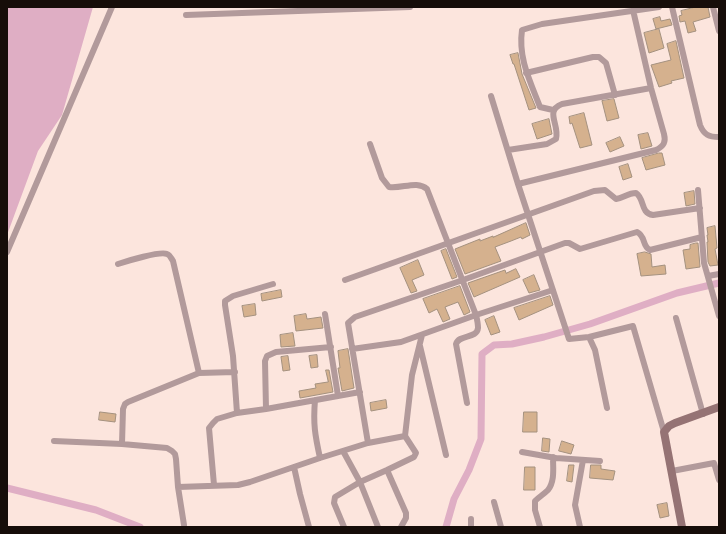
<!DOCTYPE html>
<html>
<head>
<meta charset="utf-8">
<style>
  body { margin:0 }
  #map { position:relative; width:726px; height:534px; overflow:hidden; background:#fce5dd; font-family:"Alegreya Sans",sans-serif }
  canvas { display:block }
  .frame { position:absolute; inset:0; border:8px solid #160d09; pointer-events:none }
</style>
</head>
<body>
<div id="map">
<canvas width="726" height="534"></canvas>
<div class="frame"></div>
</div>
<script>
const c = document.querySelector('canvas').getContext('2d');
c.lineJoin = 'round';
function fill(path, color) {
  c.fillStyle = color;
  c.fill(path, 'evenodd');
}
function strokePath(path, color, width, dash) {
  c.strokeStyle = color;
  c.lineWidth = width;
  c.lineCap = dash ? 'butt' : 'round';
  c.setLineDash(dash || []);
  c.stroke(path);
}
const water = new Path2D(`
  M7 7H93L62 115 38 151 7 235Z`);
const canal = new Path2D(`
  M7 488 96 510 140 527
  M446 527 454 499 469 470 481 439 482 354 494 345 512 344 544 337 590 324 677 293 719 283`);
const building = new Path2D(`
  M696 7H708L710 17 693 22 696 31 688 33 685 21 680 22 679 16 682 15 681 11Z
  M660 17 661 21 670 19 672 25 656 29 653 19Z
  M659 29 664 48 649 53 644 33Z
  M676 41 684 78 671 81 672 83 659 87 651 65 671 60 667 44Z
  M518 53 522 74 536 108 529 110 514 64H513L510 55Z
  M614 99 619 118 607 121 602 101Z
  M584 113 592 145 580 148 572 123 570 124 569 117Z
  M549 119 552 134 537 139 532 124Z
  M648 133 652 146 641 149 638 135Z
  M620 137 624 146 610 152 606 143Z
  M659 153H662L665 165 646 170 642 158Z
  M628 164 632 177 623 180 619 167Z
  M694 191 695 204 686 206 684 193Z
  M526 223 530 235 522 239 521 237 511 241 495 247 501 261 465 274 455 249 480 239V241L493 236V237Z
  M715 226 717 248 715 249 718 265 710 266 708 262 707 242H708L707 235H708L707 228Z
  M696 243H698L700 267 686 269 683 250 690 249V245Z
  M446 249 457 277 452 279 441 251Z
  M645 252 651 254 652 267 665 265 666 274 641 276 637 254Z
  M418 260 424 275 412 280 417 291 411 293 400 268Z
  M516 269 520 277 474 297 468 283 505 270 506 273Z
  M534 275 540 290 529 293 523 280Z
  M460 286 470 312 464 315 458 302 445 307 450 319 443 322 437 309 429 313 423 299Z
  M281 290 282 297 262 301 261 294Z
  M550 296 553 305 519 320 514 308Z
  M255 304 256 315 244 317 242 306Z
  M306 314 307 319 321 317 323 328 296 331 294 316Z
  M494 316 500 332 491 335 485 320Z
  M293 333 295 346 281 347 280 335Z
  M348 349 354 388 342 391 338 368H340L338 351Z
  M317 355 318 367 311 368 309 356Z
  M288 356 290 370 283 371 281 357Z
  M326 370H329L333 392 300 398 299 391 316 388 315 384 328 382Z
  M386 400 387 408 371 411 370 403Z
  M100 412 116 414 115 422 99 420Z
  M524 412H537V432H523Z
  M543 438 550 439 549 452 542 451Z
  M562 441 574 445 571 454 559 451Z
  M569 465H574L572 482 567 481Z
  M591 465H601V469L615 471 613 480 590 478Z
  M525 467H535V490H524Z
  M667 503 669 516 660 518 657 505Z`);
const minor = new Path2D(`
  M672 7 700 125C704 135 709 137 719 137
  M713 7 719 31
  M186 15 410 7
  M526 73 593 57H599L606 63 615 95
  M491 96 518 184 569 339 589 337 633 326 664 432
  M553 110 540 107C530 81 518 58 522 30L542 24 659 7
  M370 144 382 178 389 187C402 189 417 180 427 189L476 315C477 319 478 324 478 328 477 339 459 334 456 344L467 403
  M508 150 547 144 556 139C560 125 544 111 562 104L651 88
  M518 184 656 150C664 146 666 142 664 134L651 88 633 10
  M698 190 704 263 719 316
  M7 252 112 7
  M118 264C127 261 160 251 167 254 170 255 171 258 173 261L199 373
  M708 276 719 274
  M345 280 594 191 605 190 616 199C623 198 628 193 636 193 645 199 640 213 653 215L700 208
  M325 314 338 396
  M676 318 703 414
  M589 337 595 350 607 408
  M420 346 446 455
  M352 349 401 342 476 315 553 290
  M315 400C313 424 315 435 320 458
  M266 409 265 361 267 356 276 352 331 347
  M237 413 233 356 225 305V301L233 296 273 284
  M54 441 122 444 167 448 172 451 175 454 176 459 178 487 184 525
  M368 443 348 323 355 317 463 280 565 243H569L580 249 637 232C646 236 642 247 650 250L702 237
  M122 444 123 409 125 404 128 402 199 373 235 372
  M343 451 360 482 378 527
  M522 452 556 458 600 461
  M294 467 300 494 309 527
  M387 470 406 513V518L401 527
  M672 471 714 463 719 480
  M214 485 209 428 213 423 217 419 237 413 266 409 360 392
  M178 487 238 485 250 482 320 458 368 443 405 436 412 375 422 335
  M494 502 501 527
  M471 519V527
  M344 527 334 503 335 497 360 482 387 470 414 457 416 453 405 436
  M540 527 535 510V501C539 497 544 494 548 490 555 481 553 468 553 457
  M580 527 575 505 583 460`);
const secondary = new Path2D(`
  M682 527 664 432 669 426 675 423 719 407`);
fill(water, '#dfaec4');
strokePath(canal, '#dfaec4', 7);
fill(building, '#d5b18e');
strokePath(building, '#a4917f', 1);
strokePath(minor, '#b29a9b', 6);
strokePath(secondary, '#957374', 8);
</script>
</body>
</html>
